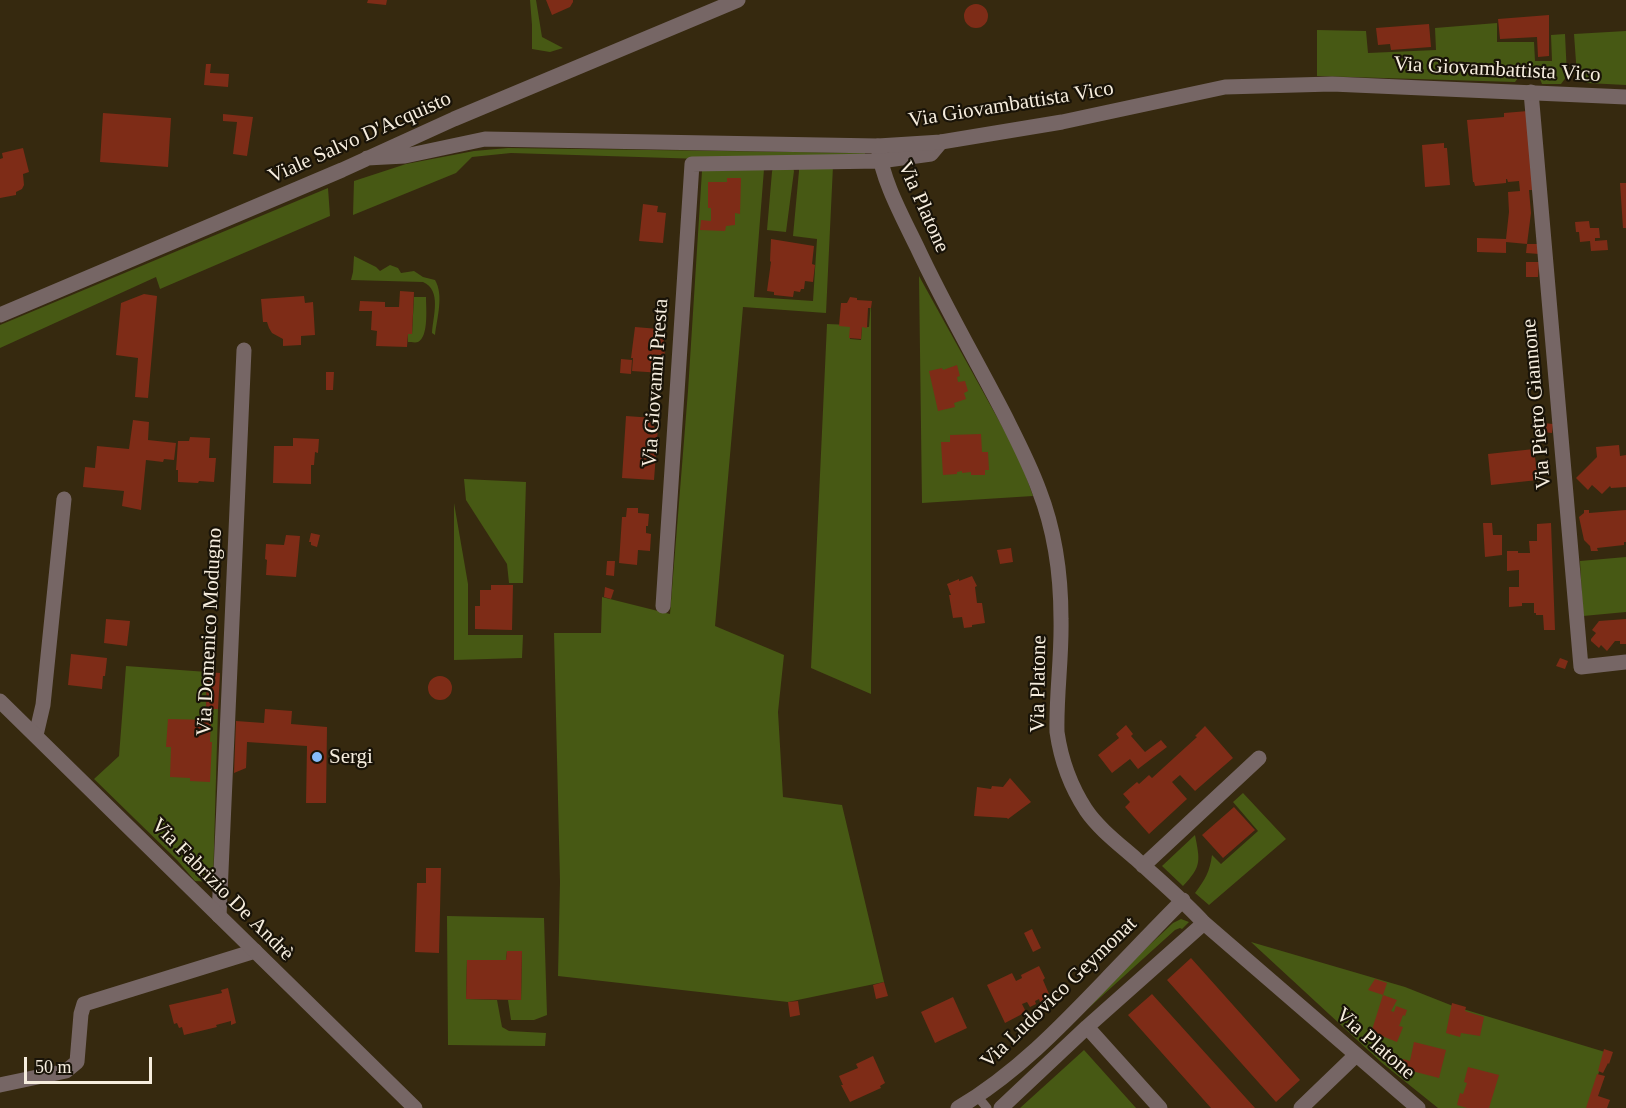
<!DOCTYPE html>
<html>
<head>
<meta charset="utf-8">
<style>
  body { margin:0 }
  #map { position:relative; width:1626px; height:1108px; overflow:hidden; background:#36290f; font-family:Georgia,serif }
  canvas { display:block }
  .scale { position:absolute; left:24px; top:1057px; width:128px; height:27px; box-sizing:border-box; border:3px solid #f6edde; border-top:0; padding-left:8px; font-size:18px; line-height:21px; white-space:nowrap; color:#f6edde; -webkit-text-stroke:4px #191308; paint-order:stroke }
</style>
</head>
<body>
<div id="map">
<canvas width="1626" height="1108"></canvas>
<div class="scale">50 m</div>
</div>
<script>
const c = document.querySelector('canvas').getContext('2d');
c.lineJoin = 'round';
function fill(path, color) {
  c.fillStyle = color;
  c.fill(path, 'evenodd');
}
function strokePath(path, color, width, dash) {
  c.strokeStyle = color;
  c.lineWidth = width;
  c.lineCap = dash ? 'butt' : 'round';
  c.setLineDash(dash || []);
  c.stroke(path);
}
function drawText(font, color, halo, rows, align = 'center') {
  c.font = font + ' Georgia,serif';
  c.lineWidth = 4.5;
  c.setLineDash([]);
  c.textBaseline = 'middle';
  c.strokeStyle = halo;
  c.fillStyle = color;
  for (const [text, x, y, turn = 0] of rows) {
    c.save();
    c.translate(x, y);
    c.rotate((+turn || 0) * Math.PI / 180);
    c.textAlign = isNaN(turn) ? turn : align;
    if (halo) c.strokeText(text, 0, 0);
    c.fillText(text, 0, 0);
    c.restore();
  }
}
const green = new Path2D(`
  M530 0H536L542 37 563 48 550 52 532 49V25Z
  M1497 23V42H1534L1535 61H1552L1551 35 1565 34 1567 76 1561 84H1542L1538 74H1521L1515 82 1317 76V30L1366 31 1368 53 1436 50 1435 28Z
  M1626 31V85L1587 83 1577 76 1574 34Z
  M508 148 865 153V156L702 159 511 153 472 157 456 173 353 215 354 181 406 164 474 151Z
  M833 166 826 313 743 307 715 626 784 655 778 712 783 797 842 805 884 982 788 1002 558 976 560 882 554 633H601L602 597 670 614 688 391 702 171 764 169 754 297 813 301 817 239 793 236 799 171V169Z
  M773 167 793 168 794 171 786 232 767 230 772 172Z
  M328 188 330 216 160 289 156 277 0 348V325Z
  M354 256 376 267 380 271 390 265 398 268 401 273 414 271 423 277 435 280C444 295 437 318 435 335L432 333C433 316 442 290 423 282L351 280 353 272Z
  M919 276 1019 457 1033 496 922 503Z
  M414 297H426C426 307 429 337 418 342 416 343 410 342 408 342V334H412Z
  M871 299V694L811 668 827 324 851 325 850 339 861 340 862 327H869Z
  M464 479 526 482 523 583H509L507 564 466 500Z
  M454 503 468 584V635H523L522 658 454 660Z
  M1626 557V612L1583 616 1580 561Z
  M126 666 207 672 206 708 218 709 213 882 195 881 177 860 94 779 119 756Z
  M1243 793 1286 839 1209 905 1195 893C1205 880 1210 871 1212 855L1221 864 1258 831 1233 802Z
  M1195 835C1200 861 1202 866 1183 886L1162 866Z
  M447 916 544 918 547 1015 534 1020H511L508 1000H521L522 951H507L506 960H467L466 999 497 1000 502 1027 509 1031 546 1033 545 1046 448 1045Z
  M1181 919 1189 922 1182 929 1180 928 1175 930 1061 1033 1142 952 1173 923Z
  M1251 942 1405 987 1453 1006 1605 1052 1588 1108H1438L1382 1063Z
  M1084 1050 1136 1108H1020Z`);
const building = new Path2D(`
  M368 0H387L386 5 367 3Z
  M546 0H573V2L570 7 552 15Z
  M964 16a12 12 0 1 1 24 0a12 12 0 1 1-24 0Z
  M1549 15V56L1538 57 1537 37 1500 39 1498 19Z
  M1429 24 1431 47 1391 50 1390 44 1378 45 1376 28Z
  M206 64H211L210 73 229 74 228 87 204 85Z
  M1528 111 1533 190H1529L1531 213 1527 244 1506 242V253L1477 252V238L1506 239 1509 212 1508 192 1520 191 1519 181 1508 182 1507 179H1506V183L1475 186 1474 182H1473L1467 120 1504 117V113Z
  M103 113 171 118 168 167 100 162Z
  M223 114 253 117 247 156 233 154 237 122 223 121Z
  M1444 143V148H1447L1450 185 1425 187 1422 145Z
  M23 148 29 172 23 174 24 185 22 189 16 192V195L0 198V159L3 158 2 153Z
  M727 178H741L740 214 735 213V225L726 226 725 231 700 230 701 220 711 221V208H708V182H727Z
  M1620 183H1626V228H1623Z
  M643 204 658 206 657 212 666 213 663 243 639 241Z
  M1589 221 1590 228H1599L1600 238H1595V241L1607 240 1608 250 1591 251 1590 241 1580 242 1579 232H1576L1575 222Z
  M771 239 814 246 812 264 815 265 813 282 805 281 804 289H801L800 292 794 291 793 297 774 295V292L767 291 771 262 770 261Z
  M1527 244H1539V254L1526 253Z
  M1526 262H1539L1538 277H1526Z
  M400 291 414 292 412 334H408L407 347 376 346 377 331 371 330 372 311H359L360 301 385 302V307H399Z
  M144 294 157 296 148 398 135 397 138 358 116 355 121 303Z
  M304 296 305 303 313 302 315 335 301 336V345L283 346V339L272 333 269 328 267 322H263L261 299Z
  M850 297 857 298V300L872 301 871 308H868L867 328 862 327 861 339 849 338 850 327 839 326 841 303H847Z
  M635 327 659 329 664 338 663 350H665L662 373 632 371 633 358H631Z
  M621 359 632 360 631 374 620 373Z
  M957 365 960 376 957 377 958 382 965 381 968 391 964 393 966 399 954 403 955 407 938 411 929 371 942 368 943 370Z
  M326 372H334L333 390H326Z
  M626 416 654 418V427H658L654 480 622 478Z
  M133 420 149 422 148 440 176 443 174 460 164 459 163 462 146 460 141 510 122 506 124 491 83 487 85 467 95 468 97 446 129 449Z
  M1543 423 1553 424 1552 433 1542 432Z
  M981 434 982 452H988L989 470H985V475H971V472L962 473V471L957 472V474L943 475 941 442H950V435Z
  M190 437 210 438 209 458H216L214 482 199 481 198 483 178 482V470H176L178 441H189Z
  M293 438 319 439 318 453 315 452 314 465H311V484L273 483 274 446H293Z
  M1619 445 1620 456 1626 455V487L1611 488 1610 486 1602 494 1592 485 1588 490 1576 478 1597 457 1596 447Z
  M1534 449 1538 480 1491 485 1488 454Z
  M627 508H638V513L649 514 648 526H646V533L651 534 650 551 638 550 637 565 619 563 622 517H626Z
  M1584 510H1589V513L1626 510V542H1624V545L1597 548 1598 551H1591L1590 546 1584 540 1579 517 1584 513Z
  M1483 523H1492L1493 535H1502V555L1485 557Z
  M1551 523 1555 630H1544L1543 615H1536V613H1534V603H1522V606L1509 607V587H1519V570L1507 571V551H1518V553H1530L1529 541H1537V524Z
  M311 533 320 535 317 547 311 545V542H309Z
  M286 535 300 536 296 577 266 575 267 560 265 559 266 544 284 545Z
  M1011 548 1013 562 1000 564 997 550Z
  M607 561H615L614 576 606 575Z
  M972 576 977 586 975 587 977 603H982L985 623 972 625V627L964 628 962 617 953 618 949 595H951L947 584 959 579V581Z
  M491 585H513L512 630 475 629V606H480V590H491Z
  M605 587 614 590 611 599 604 597Z
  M106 619 130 621 127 646 104 643Z
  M1626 619V644H1620V641H1615L1607 651 1601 645 1599 648 1591 641V639L1596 633 1592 630 1599 621Z
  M71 654 107 658 105 676H103L102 689 68 685Z
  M1560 658 1568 661 1565 669 1556 666Z
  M207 672 220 673 218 709H206Z
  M428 688a12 12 0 1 1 24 0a12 12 0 1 1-24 0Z
  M265 709 292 711 291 724 327 727 326 803H306L307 746 247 742 246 768 234 773 236 721 264 723Z
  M168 719 211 720 210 742H212L210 782 190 781V778L170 777 171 747H166Z
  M1126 725 1133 734 1131 736 1145 752 1161 740 1167 747 1138 769 1130 759 1112 773 1098 755 1119 738 1116 734Z
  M1205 726 1233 758 1195 791 1180 775 1172 782 1187 799 1149 834 1125 807 1130 802 1123 794 1137 782 1139 784 1149 775 1152 778 1197 737 1195 736Z
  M1010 778 1031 802 1008 819 1007 818 974 816 977 787 991 789 992 786 1003 787Z
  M1234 807 1255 830 1223 858 1202 835Z
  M426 868H441L439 953 415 952 417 883H426Z
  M1032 929 1041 948 1033 952 1024 933Z
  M507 951H522L521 1000 466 999 467 960H506Z
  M1191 958 1300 1080 1276 1102 1167 980Z
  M1039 966 1045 978 1043 980 1049 994 1046 995 1048 998 1040 1002 1039 999 1035 1001 1036 1004 1030 1007 1027 1002 1022 1004 1026 1012 1005 1023 987 985 1012 973 1016 981 1022 978 1021 975Z
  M1375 979 1387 983 1383 995 1368 990Z
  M884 982 888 996 876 999 873 985Z
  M228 988 236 1023 231 1025V1021L216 1025 217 1027 184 1035 182 1027 179 1028 177 1023 174 1024 169 1005 222 993 221 990Z
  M1152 994 1255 1108H1211L1128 1015Z
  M1383 995 1397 1000 1391 1011 1394 1012 1396 1006 1407 1010 1405 1016 1403 1015 1399 1026 1403 1027 1397 1042 1382 1036 1380 1040 1370 1036Z
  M953 997 967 1028 935 1043 921 1012Z
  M798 1001 800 1015 790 1017 788 1002Z
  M1452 1003 1466 1007 1465 1011 1484 1017 1480 1036 1461 1033 1460 1037 1446 1033Z
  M1414 1042 1446 1050 1439 1078 1408 1070 1407 1072 1401 1071 1403 1059 1410 1061Z
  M1604 1049 1613 1052 1609 1064 1608 1063 1603 1073 1598 1071Z
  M873 1056 885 1083 880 1086 881 1088 850 1102 841 1085H843L839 1076 858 1068 856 1064Z
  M1468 1067 1499 1075 1489 1108H1467L1457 1105 1460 1093 1463 1094 1467 1083 1464 1082Z
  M1597 1074 1605 1076 1598 1096 1610 1100 1607 1108H1586Z`);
const service = new Path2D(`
  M977 1096 987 1108`);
const minor = new Path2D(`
  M1531 92 1581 667 1626 662
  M878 146C882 180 902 216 917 247 944 305 976 360 1005 416 1017 440 1030 465 1039 490 1055 531 1061 575 1061 619 1062 657 1056 695 1057 732 1061 760 1071 787 1086 810 1099 829 1119 844 1136 859 1159 880 1183 900 1204 923L1418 1108
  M663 606 692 164 880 161 931 154 941 142
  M36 735 43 705 64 499
  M1143 866 1259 758
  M219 916 244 350
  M1087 1027 1160 1108
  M0 1085 66 1071 77 1062 81 1014 84 1004 255 951
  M958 1108C1020 1071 1066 1021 1116 969 1138 946 1160 923 1183 900
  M1001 1108 1087 1027 1204 923
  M1301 1108 1356 1055`);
const tertiary = new Path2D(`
  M367 158 405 156 485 139 878 146 941 142 1062 122 1225 87 1332 84 1626 97
  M0 315 342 170 454 119 738 0
  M0 701 415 1108`);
const markers = [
  [317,757,6,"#85bbfb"]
];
const streetNames = [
  ["Via Giovambattista Vico",1497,70,3],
  ["Via Giovambattista Vico",1011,105,-9],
  ["Viale Salvo D'Acquisto",360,138,-24],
  ["Via Platone",923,207,66],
  ["Via Giovanni Presta",656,383,-86],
  ["Via Pietro Giannone",1537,404,-95],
  ["Via Domenico Modugno",210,632,-87],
  ["Via Platone",1039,684,-89],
  ["Via Fabrizio De Andrè",222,890,45],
  ["Via Ludovico Geymonat",1059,993,-44],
  ["Via Platone",1375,1044,41]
];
const poiNames = [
  ["Sergi",329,757]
];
fill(green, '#475914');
fill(building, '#7e2c17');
strokePath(service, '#766665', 9);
strokePath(minor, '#766665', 15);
strokePath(tertiary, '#766665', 15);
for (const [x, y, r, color] of markers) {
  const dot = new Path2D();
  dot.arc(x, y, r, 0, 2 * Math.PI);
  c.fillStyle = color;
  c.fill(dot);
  strokePath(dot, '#191308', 2);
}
drawText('21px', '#f6edde', '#191308', streetNames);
drawText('21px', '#f6edde', '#191308', poiNames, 'left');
</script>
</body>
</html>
